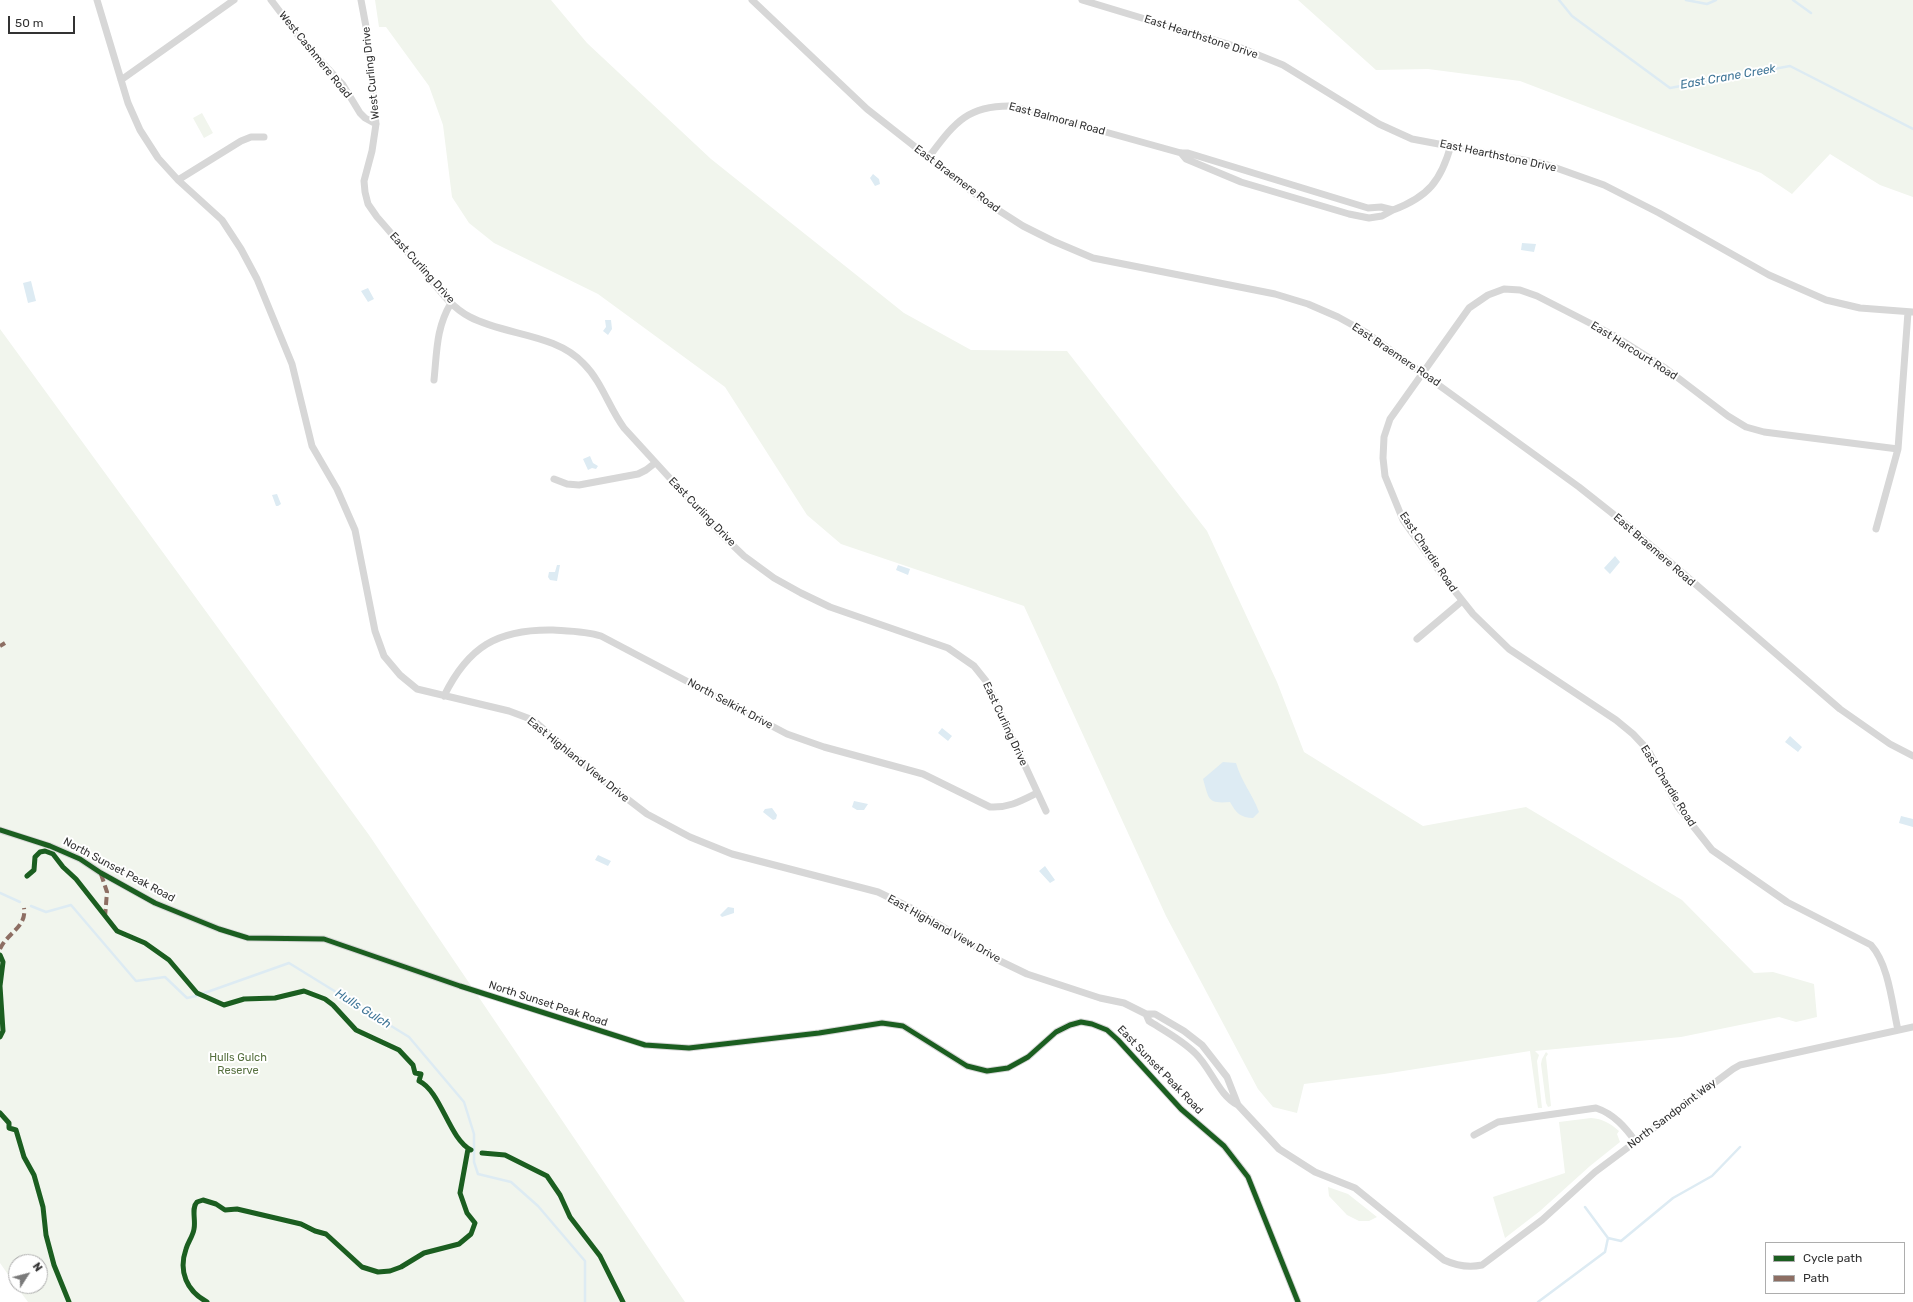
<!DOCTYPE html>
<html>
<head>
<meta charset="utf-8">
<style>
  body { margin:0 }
  #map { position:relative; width:1913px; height:1302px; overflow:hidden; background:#fff; font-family:Rubik,sans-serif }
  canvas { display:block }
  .legend { position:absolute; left:1765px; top:1242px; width:140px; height:52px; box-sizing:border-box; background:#fff; border:1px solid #adadad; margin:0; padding:5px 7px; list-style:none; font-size:12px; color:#333 }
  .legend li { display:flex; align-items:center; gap:8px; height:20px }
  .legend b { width:20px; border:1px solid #adadad }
  .north { position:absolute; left:8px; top:1254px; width:40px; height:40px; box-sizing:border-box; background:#fff; border:1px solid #adadad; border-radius:50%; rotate:54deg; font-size:11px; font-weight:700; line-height:16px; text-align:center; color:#333 }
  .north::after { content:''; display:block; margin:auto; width:14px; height:18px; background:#7a7a7a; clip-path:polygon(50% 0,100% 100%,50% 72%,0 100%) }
  .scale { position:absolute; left:8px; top:16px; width:67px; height:18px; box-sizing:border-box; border:2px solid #333; border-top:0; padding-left:5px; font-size:12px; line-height:14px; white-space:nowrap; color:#333; -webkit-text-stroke:3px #fff; paint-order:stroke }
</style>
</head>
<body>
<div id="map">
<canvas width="1913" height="1302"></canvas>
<ul class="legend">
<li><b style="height:5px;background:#1b5e20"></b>Cycle path</li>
<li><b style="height:5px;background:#8d6e63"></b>Path</li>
</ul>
<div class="north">N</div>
<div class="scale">50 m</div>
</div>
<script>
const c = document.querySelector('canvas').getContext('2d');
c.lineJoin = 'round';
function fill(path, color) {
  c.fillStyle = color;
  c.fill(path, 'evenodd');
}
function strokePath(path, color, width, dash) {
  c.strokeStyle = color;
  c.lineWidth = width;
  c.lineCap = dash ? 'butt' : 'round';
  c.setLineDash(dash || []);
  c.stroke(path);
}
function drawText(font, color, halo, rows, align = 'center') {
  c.font = font + ' Rubik,sans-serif';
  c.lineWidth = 4;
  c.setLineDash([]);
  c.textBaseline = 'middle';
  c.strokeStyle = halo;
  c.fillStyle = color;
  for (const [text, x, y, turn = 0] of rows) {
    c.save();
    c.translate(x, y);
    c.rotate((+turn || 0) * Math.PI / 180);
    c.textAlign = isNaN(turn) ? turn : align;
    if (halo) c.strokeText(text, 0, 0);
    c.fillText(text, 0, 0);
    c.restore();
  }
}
const green = new Path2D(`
  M375 0H551L587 43 711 159 904 313 971 350 1067 351 1207 531 1277 682 1304 752 1423 826 1526 807 1682 900 1754 973 1773 972 1814 984 1817 1017 1796 1022 1779 1017 1681 1037 1535 1051 1539 1055 1537 1061 1542 1108H1538L1530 1051 1384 1074 1304 1084 1297 1113 1273 1107 1258 1089 1166 916 1024 606 841 544 807 515 725 387 598 294 494 243 469 223 452 197 443 125 429 86 386 27H379Z
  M1298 0H1913V197L1880 185 1830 154 1792 194 1761 173 1520 81 1428 69 1376 70Z
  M202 113 213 133 204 138 193 118Z
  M0 329 369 835 685 1302H28L16 1286H40V1262H16V1286L0 1263Z
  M1546 1052 1548 1054 1546 1057 1551 1106 1548 1107 1546 1103 1541 1064 1542 1059Z
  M1591 1118C1603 1119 1610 1123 1619 1131L1617 1134 1620 1142 1590 1166 1540 1211 1505 1238 1493 1197 1565 1173 1559 1122Z
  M1328 1187 1348 1194 1377 1217 1369 1221H1359L1347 1215 1329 1196Z`);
const water = new Path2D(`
  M873 174 879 179 880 184 875 186 870 178Z
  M1522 243 1536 244 1534 252 1521 250Z
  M31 281 36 301 28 303 23 283Z
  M368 288 374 299 368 302 361 291Z
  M605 320H611L612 329 608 335 603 331 606 327Z
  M590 456 593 463 598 466 596 469 592 468 588 470 583 459Z
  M277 494 281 504 278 506H276L272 495Z
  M1615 556 1620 562 1610 574 1604 568Z
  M557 565H560L557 581 550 580 548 577 549 572H555Z
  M898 565 910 569 908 575 896 570Z
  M942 728 952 736 948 741 938 733Z
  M1790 736 1802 747 1798 752 1785 742Z
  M1223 762 1236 763C1241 781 1253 795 1259 812L1253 818C1241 818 1236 813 1230 802 1207 804 1209 799 1203 779Z
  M854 801 868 804 864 810H857L852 807Z
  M772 808 777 815 776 819 773 820 763 812 765 809Z
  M1901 816 1913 819V827L1899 823Z
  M598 855 611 861 608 866 595 860Z
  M1045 866 1055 880 1050 883 1039 871Z
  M728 907 734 908V913L722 917 720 915Z`);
const stream = new Path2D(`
  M1559 0 1572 16 1670 88 1790 66 1913 129
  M1686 0 1707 4 1716 0
  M1793 0 1811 13
  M0 893 20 902
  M31 906 46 912 71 905 136 981 165 977 187 998 196 996 289 963 409 1037 464 1102 474 1134V1162L478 1174 511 1182 538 1206 585 1261V1302
  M1585 1207 1608 1238 1621 1241 1673 1198 1712 1176 1740 1147
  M1538 1302 1605 1252 1608 1238`);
const minor = new Path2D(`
  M97 0 128 103 140 130 158 158 178 180 222 220 241 249 257 279 292 364 312 446 337 489 355 530 375 631 384 656 400 675 417 689 509 711 533 720 596 775 647 814 690 837 732 854 878 892 913 909 998 960 1027 974 1100 998 1124 1003 1146 1014H1155L1184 1031 1202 1045 1227 1077 1238 1105
  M271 0 303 42 343 85 360 113 365 118 376 124
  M361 0 367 32 376 124 372 151 364 181 365 192 368 204 377 217C394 236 410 256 427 275 439 290 452 308 470 317 506 336 555 333 584 364 602 382 609 408 624 428L720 533 744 556 774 578 801 593 830 607 948 648 974 666 986 681 1046 811
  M752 0 867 109 984 201 1023 226 1053 241 1093 258 1275 294 1308 304 1338 317 1367 333 1579 487 1627 525 1840 709 1890 744 1913 756
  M1082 0 1241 48 1283 65 1379 124 1412 139 1545 164 1604 185 1659 213 1769 275 1826 300 1860 308 1913 312
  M121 80 234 0
  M928 158C954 124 966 105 1012 106L1181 153H1188L1368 208 1381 207 1393 210 1382 216 1369 218 1349 214 1241 182 1186 159 1181 153
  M178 180 241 141 251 137H264
  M1393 210C1428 197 1441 181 1451 145
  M434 380C437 351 436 328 451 303
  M1898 449 1764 432 1746 427 1728 416 1665 368 1613 335 1537 296 1520 290 1504 289 1488 295 1469 308 1390 419 1384 437 1383 458 1385 476 1403 520 1442 575 1473 614 1509 649 1616 720 1633 734 1648 750 1678 807 1712 850 1787 902 1871 945C1889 965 1892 1004 1898 1030
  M554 479 567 484 579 485 638 474 646 470 655 463
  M1876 529 1898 449 1908 312
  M1417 639 1462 601
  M444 696C468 647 497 629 553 630 570 631 586 631 601 636L787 734 824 747 923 774 990 807C1009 808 1021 801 1037 793
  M0 830 50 846 80 859 101 873 155 903 219 929 248 938 324 939 460 986 645 1045 689 1048 819 1033 882 1023 903 1026 967 1066 987 1071 1008 1068 1028 1057 1056 1032 1070 1025 1081 1022 1092 1024 1107 1030 1118 1040 1181 1109 1224 1146 1248 1177 1298 1302
  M1146 1014 1149 1021C1165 1031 1182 1040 1195 1053 1211 1068 1219 1096 1238 1105L1279 1149 1315 1172 1355 1188 1444 1260C1457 1266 1468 1268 1482 1265L1542 1220 1595 1172 1733 1069 1740 1065 1913 1027
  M1474 1135 1498 1122 1596 1108C1614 1114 1625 1127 1636 1142`);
const quiet = new Path2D(`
  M0 646 5 643
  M101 874 107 892 105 917
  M0 949C7 933 27 927 24 908`);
const cycleway = new Path2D(`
  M0 830 50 846 80 859 101 873 155 903 219 929 248 938 324 939 460 986 645 1045 689 1048 819 1033 882 1023 903 1026 967 1066 987 1071 1008 1068 1028 1057 1056 1032 1070 1025 1081 1022 1092 1024 1107 1030 1118 1040 1181 1109 1224 1146 1248 1177 1298 1302
  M27 876 34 870 35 857 40 852 45 851 53 854 63 867 76 879 117 931 145 943 169 960 197 993 224 1005 244 999 275 998 304 991 325 999 333 1005 356 1030 399 1050 413 1065 415 1073 421 1074 419 1081C441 1091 449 1139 471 1150
  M0 955 3 962 0 986 3 1031 0 1037
  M0 1113 9 1123V1128L16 1130 24 1157 34 1175 43 1207 46 1235 54 1265 69 1302
  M482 1153 505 1155 547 1176 560 1195 570 1217 600 1256 623 1302
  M207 1302C187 1291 178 1272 186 1249 188 1242 193 1236 194 1229 196 1220 191 1208 197 1202L203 1200 216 1204 225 1210 237 1209 301 1224 315 1231 326 1234 362 1267 378 1272 390 1271 401 1267 424 1253 459 1244 471 1234 475 1223 467 1213 460 1193 468 1149`);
const streetNames = [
  ["East Hearthstone Drive",1201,37,18],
  ["West Cashmere Road",315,55,51],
  ["West Curling Drive",371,73,-96],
  ["East Balmoral Road",1057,119,15],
  ["East Hearthstone Drive",1498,156,12],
  ["East Braemere Road",957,179,37],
  ["East Curling Drive",422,268,48],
  ["East Harcourt Road",1634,351,32],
  ["East Braemere Road",1396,355,34],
  ["East Curling Drive",702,512,46],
  ["East Braemere Road",1654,550,41],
  ["East Chardie Road",1428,552,56],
  ["North Selkirk Drive",730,704,28],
  ["East Curling Drive",1005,724,65],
  ["East Highland View Drive",578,760,39],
  ["East Chardie Road",1668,786,58],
  ["North Sunset Peak Road",119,870,28],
  ["East Highland View Drive",944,929,29],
  ["North Sunset Peak Road",548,1004,18],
  ["East Sunset Peak Road",1160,1070,46],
  ["North Sandpoint Way",1672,1114,-37]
];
const parkNames = [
  ["Hulls Gulch",238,1058],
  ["Reserve",238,1071]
];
const waterNames = [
  ["East Crane Creek",1728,77,-10],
  ["Hulls Gulch",363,1009,32]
];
fill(green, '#f1f5ed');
fill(water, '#ddebf3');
strokePath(stream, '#ddebf3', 2.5);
strokePath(minor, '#d7d7d7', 7);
strokePath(quiet, '#8d6e63', 4, [8, 4]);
strokePath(cycleway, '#1b5e20', 5);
drawText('11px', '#333', '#fff', streetNames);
drawText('11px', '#56703f', '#fff', parkNames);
drawText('italic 12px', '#3f7597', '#fff', waterNames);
</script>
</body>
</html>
